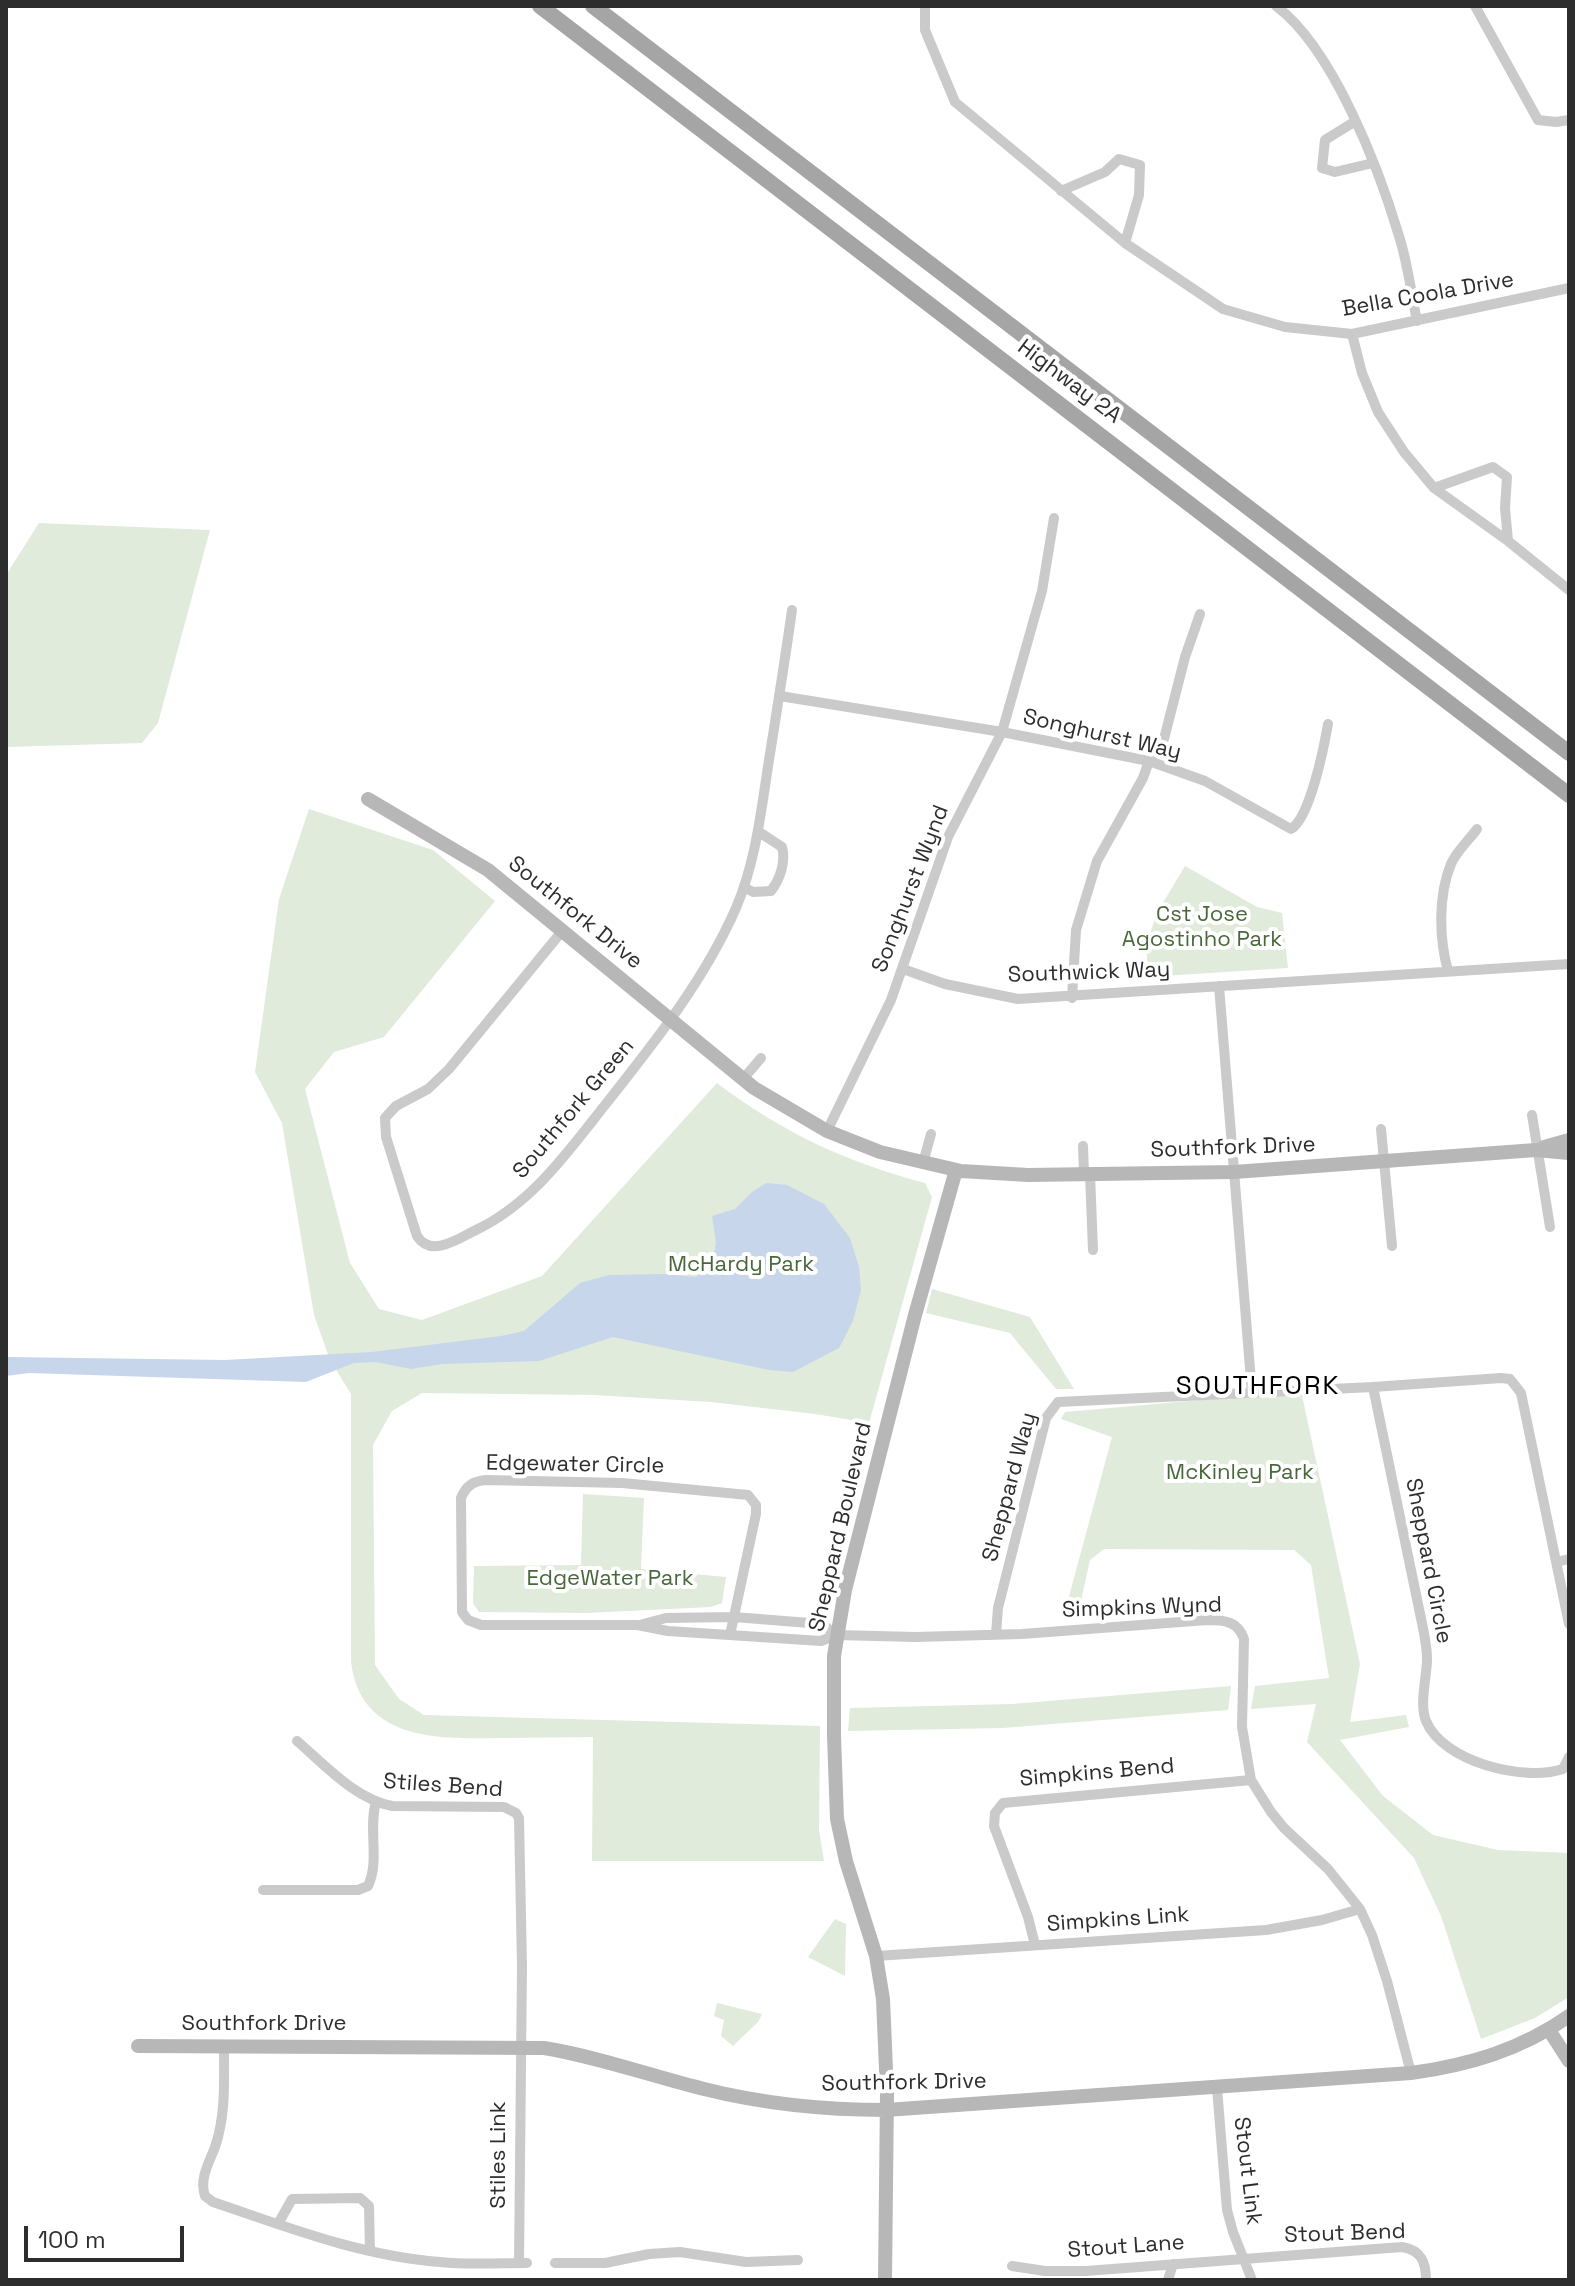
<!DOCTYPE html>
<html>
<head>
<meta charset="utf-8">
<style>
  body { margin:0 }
  #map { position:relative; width:1575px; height:2286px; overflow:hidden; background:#fff; font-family:"Space Grotesk",sans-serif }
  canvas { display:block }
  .frame { position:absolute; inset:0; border:8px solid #2d2d2d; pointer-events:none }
  .scale { position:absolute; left:24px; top:2226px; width:160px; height:36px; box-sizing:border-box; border:4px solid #2d2d2d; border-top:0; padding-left:10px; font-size:24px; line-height:28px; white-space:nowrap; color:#2d2d2d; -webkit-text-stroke:6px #fff; paint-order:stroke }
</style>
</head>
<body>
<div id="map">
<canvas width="1575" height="2286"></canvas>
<div class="frame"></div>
<div class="scale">100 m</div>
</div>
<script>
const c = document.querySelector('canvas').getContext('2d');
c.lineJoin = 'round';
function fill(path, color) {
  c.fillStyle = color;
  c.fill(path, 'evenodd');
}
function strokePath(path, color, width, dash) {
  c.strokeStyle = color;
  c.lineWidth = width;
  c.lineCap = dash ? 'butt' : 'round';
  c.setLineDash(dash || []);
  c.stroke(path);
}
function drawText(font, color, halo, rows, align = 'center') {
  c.font = font + ' "Space Grotesk",sans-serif';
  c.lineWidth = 8;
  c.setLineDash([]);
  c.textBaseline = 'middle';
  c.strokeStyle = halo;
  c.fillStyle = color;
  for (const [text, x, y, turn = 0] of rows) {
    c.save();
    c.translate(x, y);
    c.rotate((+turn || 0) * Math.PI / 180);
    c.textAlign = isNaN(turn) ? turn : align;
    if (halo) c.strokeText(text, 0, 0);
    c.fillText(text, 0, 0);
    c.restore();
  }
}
const green = new Path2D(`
  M39 523 210 530 158 723 142 743 6 747V575Z
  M309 809 433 850 495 901 384 1037 334 1052 305 1089 350 1263 379 1309 422 1320 542 1276 717 1083C783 1133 846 1162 925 1183L932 1197 869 1423 815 1414 711 1402 594 1395 422 1393 392 1411 373 1445 375 1665 399 1699 424 1715 820 1726 819 1830 824 1861H592L593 1737C564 1737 534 1738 505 1738 442 1739 361 1743 351 1662V1394L330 1360 314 1315 282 1123 255 1072 279 899Z
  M1185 866 1257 907 1282 913 1288 968 1147 977V942L1158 911Z
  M932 1289 1030 1317 1074 1389H1056L1010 1333 926 1313Z
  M1301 1391 1360 1664 1350 1722 1406 1715 1409 1727 1340 1740 1383 1796 1433 1835 1498 1850 1569 1853V1997L1535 2018 1481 2039 1441 1916 1414 1858 1307 1742 1316 1704 1251 1709 1255 1686 1329 1678 1311 1565 1294 1550 1104 1549 1090 1560 1078 1614 1064 1615 1112 1437 1061 1419 1065 1412Z
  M583 1494 644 1498 641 1569 726 1577 722 1603 711 1607 586 1613 479 1612 473 1603 474 1566 581 1565Z
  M1231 1686 1228 1710 1003 1728 848 1731 850 1708 1012 1704Z
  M835 1919 846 1924 845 1976 808 1957Z
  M717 2003 762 2014 758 2022 733 2046 721 2036 724 2020 714 2016Z`);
const water = new Path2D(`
  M766 1183 787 1185 824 1204 850 1238 859 1267 861 1290 853 1321 839 1348 793 1372 769 1370 613 1337 539 1361 442 1364 411 1369 376 1362 354 1363 306 1382 29 1373 6 1376V1357L225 1360 372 1352 501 1336 524 1331 580 1283 609 1275 665 1274 696 1277 712 1264 716 1243 712 1216 735 1209 752 1192Z`);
const street = new Path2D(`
  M925 6V30L955 102 1125 243 1223 309 1285 327 1352 334 1569 288
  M1276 6C1333 48 1379 169 1399 236 1408 264 1411 293 1417 321
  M1475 6 1538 120 1556 122 1569 120
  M1354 122 1325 140 1322 168 1335 172 1373 163
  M1061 191 1105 172 1119 159 1140 165 1139 195 1125 243
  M1352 334 1362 373 1378 412 1404 452 1434 488 1508 541 1569 590
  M1434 488 1493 467 1507 477 1505 508 1508 541
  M780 696 1002 732 1149 761 1205 781 1291 829C1310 818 1324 747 1328 724
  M744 887 753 892 771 891C780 879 786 862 782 847L759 832
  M563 930 449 1069 428 1089 396 1106 385 1118 386 1137 417 1236C431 1258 458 1239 476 1230 532 1203 567 1153 605 1105 654 1043 704 981 736 908 756 861 761 811 769 760 777 710 785 660 792 610
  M903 969 945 984 1018 999 1569 964
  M1448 971C1439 938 1438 896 1451 864 1456 852 1469 840 1477 829
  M1219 986 1252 1393
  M1072 998 1076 930 1097 861 1143 778 1149 761 1164 739 1185 657 1200 614
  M743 1079 761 1058
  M1532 1115 1550 1227
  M1381 1129 1392 1246
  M827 1131 891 1000 948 837 1002 732 1042 591 1054 518
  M1083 1146 1084 1175
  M923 1163 931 1134
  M1090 1174 1093 1250
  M1373 1387 1423 1628C1425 1638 1427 1649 1427 1659 1427 1677 1419 1703 1426 1721 1443 1762 1524 1782 1563 1769L1569 1757
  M1556 1562 1569 1559
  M643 1624 666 1618 734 1617 822 1624 836 1635
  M996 1634 998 1608 1046 1418 1058 1402 1373 1387 1501 1378 1510 1379 1521 1393 1569 1624
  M730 1635 756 1514V1505L748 1495 622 1483 486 1480C473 1481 466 1486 461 1498L462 1612 468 1620 481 1625H637L668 1631 821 1641 836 1635 916 1637 1022 1634 1207 1620C1224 1620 1238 1621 1244 1639L1242 1727 1251 1780 1271 1812 1284 1828 1328 1869 1360 1909 1372 1935 1387 1981 1411 2073
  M297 1741C325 1765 355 1799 392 1806L504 1807 516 1813 519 1818 522 1966 519 2263
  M263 1890H358L368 1886C380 1861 368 1829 376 1802
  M1035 1945 1028 1917 994 1826 995 1813 1003 1803 1251 1780
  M876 1956 1266 1930 1322 1920 1360 1909
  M224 2046C224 2080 226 2115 215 2147 209 2163 199 2179 205 2196L213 2202C287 2227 361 2256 440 2262 469 2265 498 2263 527 2263
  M1217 2088 1227 2210 1233 2232 1252 2280
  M278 2224 292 2199 360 2198 369 2206 370 2251
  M555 2263H605L649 2254 680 2252 746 2262 798 2260
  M1012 2266 1045 2271H1086L1402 2247C1421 2250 1426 2262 1426 2280
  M1168 2280 1173 2264`);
const secondary = new Path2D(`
  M368 799 488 870 754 1088 827 1131 880 1152 961 1171 1028 1175 1234 1172 1536 1150 1569 1153
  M1544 1147 1569 1140
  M1549 2030 1569 2061
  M138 2046 544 2048C599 2057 651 2076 704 2089 764 2104 825 2110 886 2110L1411 2073C1468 2065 1521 2050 1569 2016
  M885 2280 887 2093 883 1999 876 1956 846 1861 837 1819 834 1736V1656L845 1590 915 1315 956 1170`);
const primary = new Path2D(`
  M540 6 1569 795
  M593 6 1569 753`);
const streetNames = [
  ["Bella Coola Drive",1428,295,-10],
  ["Highway 2A",1069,382,37],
  ["Songhurst Way",1102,735,13],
  ["Songhurst Wynd",911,889,-69],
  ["Southfork Drive",575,913,39],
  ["Southwick Way",1089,973,-2],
  ["Southfork Green",574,1109,-50],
  ["Southfork Drive",1233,1148,-2],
  ["Edgewater Circle",575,1465,1],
  ["Sheppard Way",1010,1487,-75],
  ["Sheppard Boulevard",841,1527,-77],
  ["Sheppard Circle",1428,1561,79],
  ["Simpkins Wynd",1142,1608,-2],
  ["Simpkins Bend",1097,1773,-5],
  ["Stiles Bend",443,1786,4],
  ["Simpkins Link",1118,1920,-4],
  ["Southfork Drive",264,2024],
  ["Southfork Drive",904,2083,-1],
  ["Stiles Link",499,2155,-90],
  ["Stout Link",1247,2171,83],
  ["Stout Bend",1345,2234,-2],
  ["Stout Lane",1126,2247,-4]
];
const parkNames = [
  ["Cst Jose",1202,915],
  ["Agostinho Park",1202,940],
  ["McHardy Park",741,1265],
  ["McKinley Park",1240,1473],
  ["EdgeWater Park",610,1579]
];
const quarterNames = [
  ["SOUTHFORK",1258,1387]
];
fill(green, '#e0ebdb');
fill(water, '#c7d6ea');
strokePath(street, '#cacaca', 10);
strokePath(secondary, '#b7b7b7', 14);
strokePath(primary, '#a5a5a5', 16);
drawText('22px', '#2d2d2d', '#fff', streetNames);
drawText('22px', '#48683c', '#fff', parkNames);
c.letterSpacing = '2px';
drawText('26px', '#000', '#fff', quarterNames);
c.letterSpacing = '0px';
</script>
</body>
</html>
